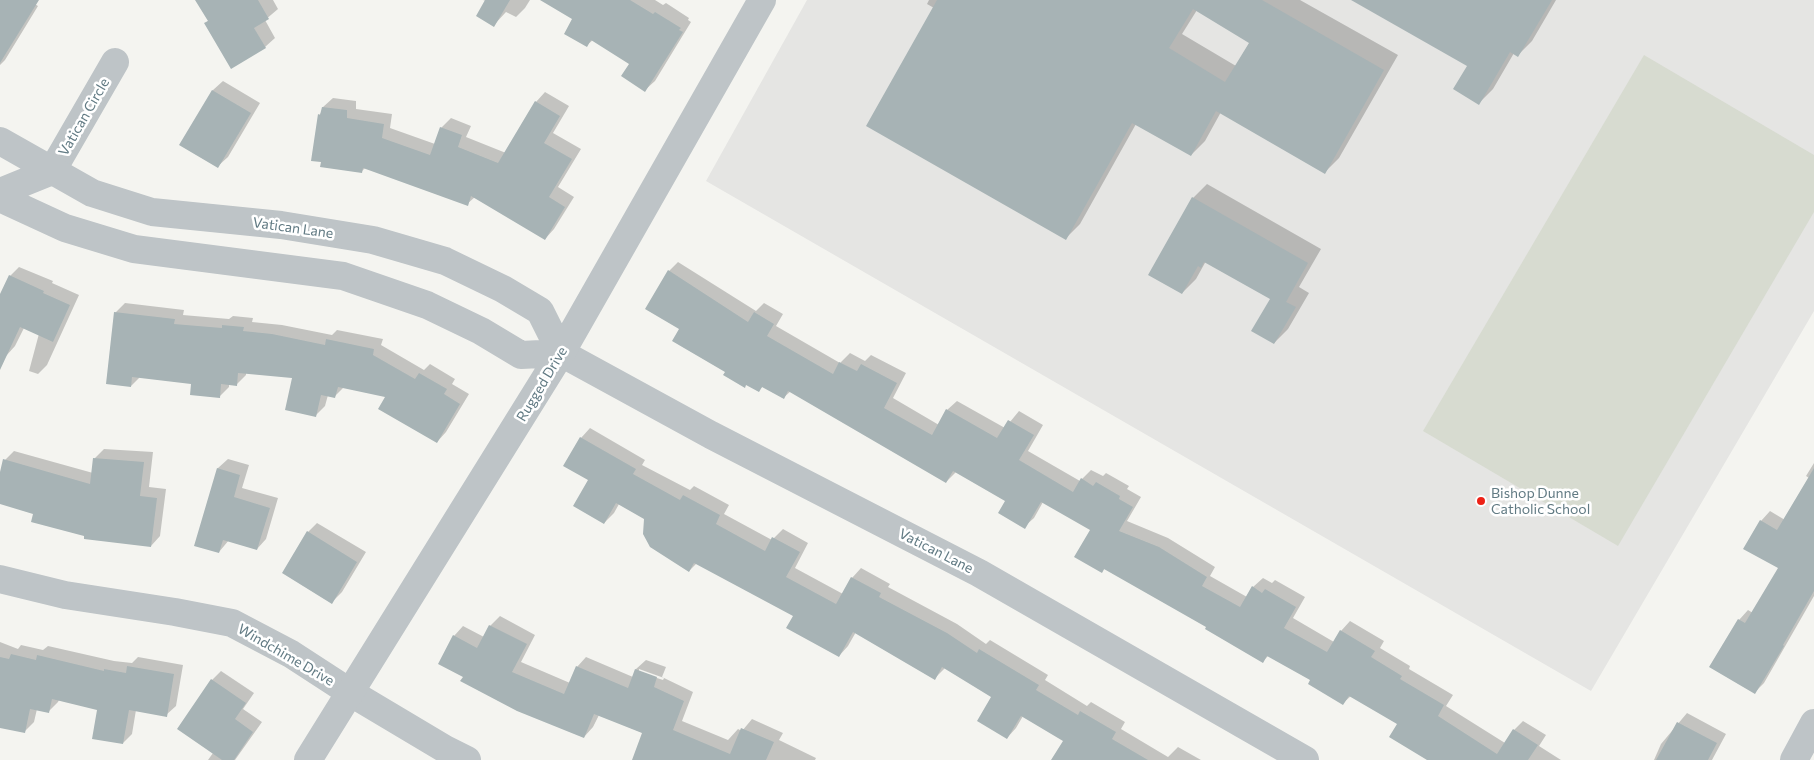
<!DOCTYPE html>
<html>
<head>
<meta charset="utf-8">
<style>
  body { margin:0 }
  canvas { display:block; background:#f4f4f0 }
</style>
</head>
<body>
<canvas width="1814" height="760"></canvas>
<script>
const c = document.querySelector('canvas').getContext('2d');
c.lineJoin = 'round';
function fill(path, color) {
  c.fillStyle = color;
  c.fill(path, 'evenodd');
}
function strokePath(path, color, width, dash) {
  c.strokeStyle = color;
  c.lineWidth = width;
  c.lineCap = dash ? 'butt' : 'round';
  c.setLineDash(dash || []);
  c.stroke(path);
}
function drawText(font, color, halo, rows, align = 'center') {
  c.font = font + ' Commissioner,sans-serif';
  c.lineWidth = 5;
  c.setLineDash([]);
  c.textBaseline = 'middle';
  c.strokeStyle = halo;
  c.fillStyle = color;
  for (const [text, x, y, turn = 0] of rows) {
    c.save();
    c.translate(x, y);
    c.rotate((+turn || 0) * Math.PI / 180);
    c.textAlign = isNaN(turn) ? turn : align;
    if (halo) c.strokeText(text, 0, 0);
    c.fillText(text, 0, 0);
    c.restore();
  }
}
const built = new Path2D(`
  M807 0H1814V311L1591 691 706 181Z`);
const green = new Path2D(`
  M1644 55 1814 155V212L1618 546 1423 431Z`);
const shadow = new Path2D(`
  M0 0H28L38 6 5 60 0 65Z
  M198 0H273L278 9 265 20 275 38 265 47 231 67 206 23 209 20Z
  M483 0H530L525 8 516 17 506 12 494 25 486 1Z
  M542 0H655L663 5 666 3 689 18 688 20 691 22 655 81 645 90 631 63 593 40 587 45 574 19Z
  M929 0H1300L1398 55 1339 158 1325 172 1221 112 1205 141 1191 155 1136 124 1080 224 1066 238 934 8 927 4ZM1197 10 1250 42 1236 66 1182 34Z
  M1354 0H1556L1532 41 1518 55 1514 53 1493 89 1479 103 1468 65Z
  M223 81 260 103 228 157 218 166 181 144 213 90Z
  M545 92 569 106 553 133 581 149 558 187 574 197 554 229 545 239 475 197 467 204 366 167 361 172 319 115 322 112 323 107 333 98 356 101V109L392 114 390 128 435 144 441 128 451 118 471 126 466 137 506 153 536 102Z
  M1207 184 1321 249 1299 287 1309 293 1288 329 1274 343 1272 299 1206 261 1196 279 1182 293 1193 198Z
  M678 262 756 311 764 303 783 314 776 326 840 363 850 353 865 361 871 355 906 373 893 398 939 425 947 410 957 401 1005 428 1019 411 1043 425 1028 451 1080 481 1091 470 1103 476 1106 473 1129 486 1127 489 1141 497 1127 521 1168 538 1215 567 1210 576 1247 597 1253 587 1263 578 1272 583 1275 580 1305 597 1293 618 1334 642 1341 631 1350 621 1384 641 1380 648 1410 666 1409 669 1453 695 1446 706 1505 743 1514 730 1523 721 1546 735 1539 746 1561 760H1438L1398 724 1351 696 1343 703 1312 680 1269 655 1263 661 1208 627 1105 568 1102 572 1091 529 1043 502 1034 518 1024 527 1007 501 956 472 946 482 791 391 783 398 763 386 758 391 726 372 681 329 669 271Z
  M19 267 53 281 52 283 79 295 47 365 38 374 29 371 44 315 24 328 15 346 6 356 0 353V297L10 276Z
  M125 303 184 310 183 315 229 319 233 316 253 318 252 322 282 325 332 335 337 330 383 339 381 345 424 370 430 364 455 379 452 384 469 394 446 432 437 442 387 396 344 387 335 396 328 395 325 406 316 415 293 377 246 372V375L236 385 229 384V387L219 397 192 383 140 377 131 386 115 313Z
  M590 428 645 460 642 465 690 490 694 486 729 505 724 514 772 540 783 529 808 543 795 568 843 594 852 578 861 568 890 584 888 587 957 624 986 644 990 640 1048 675 1045 680 1087 706 1091 702 1125 722 1121 729 1168 757 1178 747 1201 760H1053L1065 741 1023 716 1016 728 1007 738 993 697 945 668 935 678 856 632 848 646 839 656 795 616 697 563 689 571 645 519 619 504 614 513 604 523 589 480 581 438Z
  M104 449 153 452 149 487 166 489 160 536 151 546 86 535 35 513 0 503V477L5 460 14 451 93 473 95 458Z
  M228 459 249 465 242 488 278 498 266 539 257 549 229 540 219 552 218 468Z
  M1814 463V596L1764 683 1755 692 1739 620 1748 610 1753 613 1780 568 1761 521 1770 511 1785 520 1809 478 1806 476Z
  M317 523 366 552 342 592 332 602 308 532Z
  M500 616 535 635 521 662 570 683 577 667 586 657 633 677 636 669 646 660 666 667 662 677 693 692 682 721 728 740 738 729 742 731 752 719 783 733 779 740 816 758 815 760H643V733L599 715 593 727 584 737 464 676 454 636 463 626 484 637 490 626ZM639 669 664 678 663 680 639 672Z
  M0 642 18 649 21 645 43 650 48 646 114 661 132 663 138 657 183 665 176 706 166 715 136 710 132 734 123 743 99 709 59 700 58 702 48 712 37 709 34 722 24 732 0 726Z
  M221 671 254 693 243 709 262 722 235 760H208L213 753 212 680Z
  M1687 713 1726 734 1712 760H1654L1661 744Z`);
const building = new Path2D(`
  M0 0H39L0 63Z
  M195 0H258L269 19 254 28 266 48 231 69 204 23 208 21Z
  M485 0H510L494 27 476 16Z
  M540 0H630L653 14 655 12 681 28 679 30 683 32 645 92 621 76 629 64 591 40 587 47 564 34 572 19Z
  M937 0H1262L1384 70 1325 174 1216 111 1191 156 1132 123 1066 240 866 126ZM1193 9 1249 43 1225 82 1169 48Z
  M1351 0H1552L1518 57 1510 52 1479 105 1453 89 1467 66Z
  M212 90 251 113 218 168 179 145Z
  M535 101 560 116 544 143 572 159 549 197 565 207 545 240 471 196 468 206 363 168 362 173 320 167 321 162 311 161 318 114 320 115 322 107 347 110V118L384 124 382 138 430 155 440 127 462 135 458 147 498 163Z
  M1192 197 1308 263 1286 302 1296 307 1274 344 1251 331 1270 299 1204 262 1201 268 1198 266 1182 294 1148 275Z
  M668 270 748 322 754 312 774 324 767 336 833 374 839 362 857 371 861 364 897 383 884 408 932 435 946 409 997 438 1008 420 1034 435 1019 460 1073 492 1081 478 1093 486 1096 482 1120 496 1119 499 1133 507 1119 531 1159 547 1207 577 1202 586 1240 607 1252 586 1262 593 1265 589 1296 607 1284 628 1327 652 1340 630 1375 651 1371 657 1402 676 1400 679 1444 705 1438 716 1497 754 1513 729 1538 745 1528 760H1427L1389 737 1397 724 1349 696 1343 705 1308 684 1310 680 1267 656 1263 663 1205 629 1206 627 1104 569 1102 573 1074 557 1090 530 1041 502 1025 529 998 513 1005 501 953 471 946 483 788 391 784 399 762 387 759 392 746 385 745 388 723 375 725 372 672 341 679 329 645 309Z
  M9 275 44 291 43 293 70 305 53 342 20 327 0 370V294Z
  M114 312 175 319 174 324 222 328V325L244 327 243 331 272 334 325 345 326 339 374 349 373 355 415 379 419 373 447 389 444 394 460 404 437 443 378 409 385 397 338 387 335 398 321 395 316 417 285 410 292 378 238 373 237 386 221 384 220 398 190 395 191 384 132 377 131 387 106 384Z
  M580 437 636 469 633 474 680 500 683 495 720 515 716 524 765 551 772 537 800 552 786 577 836 604 851 577 881 593 879 597 947 633 977 653 979 649 1039 685 1036 690 1078 715 1080 711 1116 732 1112 739 1148 760H1051L1063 741 1021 716 1007 739 977 721 991 697 942 667 935 680 853 632 839 657 786 628 793 616 694 563 689 572 650 547 643 534 644 519 616 503 604 524 573 506 588 480 563 466Z
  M93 458 144 462 140 496 157 498 151 547 84 539V536L31 522 33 514 0 504V472L3 459 90 484Z
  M217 468 240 475 234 497 270 508 257 550 223 540 219 553 194 546Z
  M1814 468V591L1783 645 1784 646 1755 694 1709 667 1738 619 1745 623 1778 568 1743 549 1760 520 1777 530Z
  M307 531 357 562 332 604 282 573Z
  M489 625 527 644 512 672 564 694 576 666 628 688 635 669 657 677 654 687 684 701 673 730 730 754 741 728 774 742 766 760H632L642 733 594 714 584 738 517 711 460 681 463 677 438 664 453 635 477 648Z
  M11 654 36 660 37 655 104 671V669L126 673 127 666 174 674 167 717 129 710 123 744 92 739 97 710 52 699 49 713 30 709 25 733 0 728V657L9 659Z
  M211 679 246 703 235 719 253 732 234 760H222L177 729Z
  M1677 722 1717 743 1708 760H1656Z`);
const minor = new Path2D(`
  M52 171 115 62
  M561 353 711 435 979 573 1305 760
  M0 579 65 595 175 612 232 623 291 654 351 693 445 749 467 760
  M1794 760 1814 723`);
const tertiary = new Path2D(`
  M0 141 92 193 152 212 281 225 373 240 445 261 503 289 540 311 561 353 521 355 481 331 427 305 343 276 134 249 65 228 0 198
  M0 192 52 171
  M308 760 561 353 762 0`);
const markers = [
  [1481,501,5,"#ed2217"]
];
const streetNames = [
  ["Vatican Circle",84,117,-60],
  ["Vatican Lane",293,228,8],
  ["Rugged Drive",542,384,-59],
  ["Vatican Lane",936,551,27],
  ["Windchime Drive",286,655,30]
];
const poiNames = [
  ["Bishop Dunne",1491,493],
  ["Catholic School",1491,509]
];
fill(built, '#e5e5e3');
fill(green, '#d7dbd0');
fill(shadow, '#0003');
fill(building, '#a7b3b5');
strokePath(minor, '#bec4c7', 28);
strokePath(tertiary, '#bec4c7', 28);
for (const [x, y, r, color] of markers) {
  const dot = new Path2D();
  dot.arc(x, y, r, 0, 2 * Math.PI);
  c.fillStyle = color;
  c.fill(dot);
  strokePath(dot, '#fff', 2);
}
drawText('14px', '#617a83', '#fff', streetNames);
drawText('14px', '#617a83', '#fff', poiNames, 'left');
</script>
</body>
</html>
